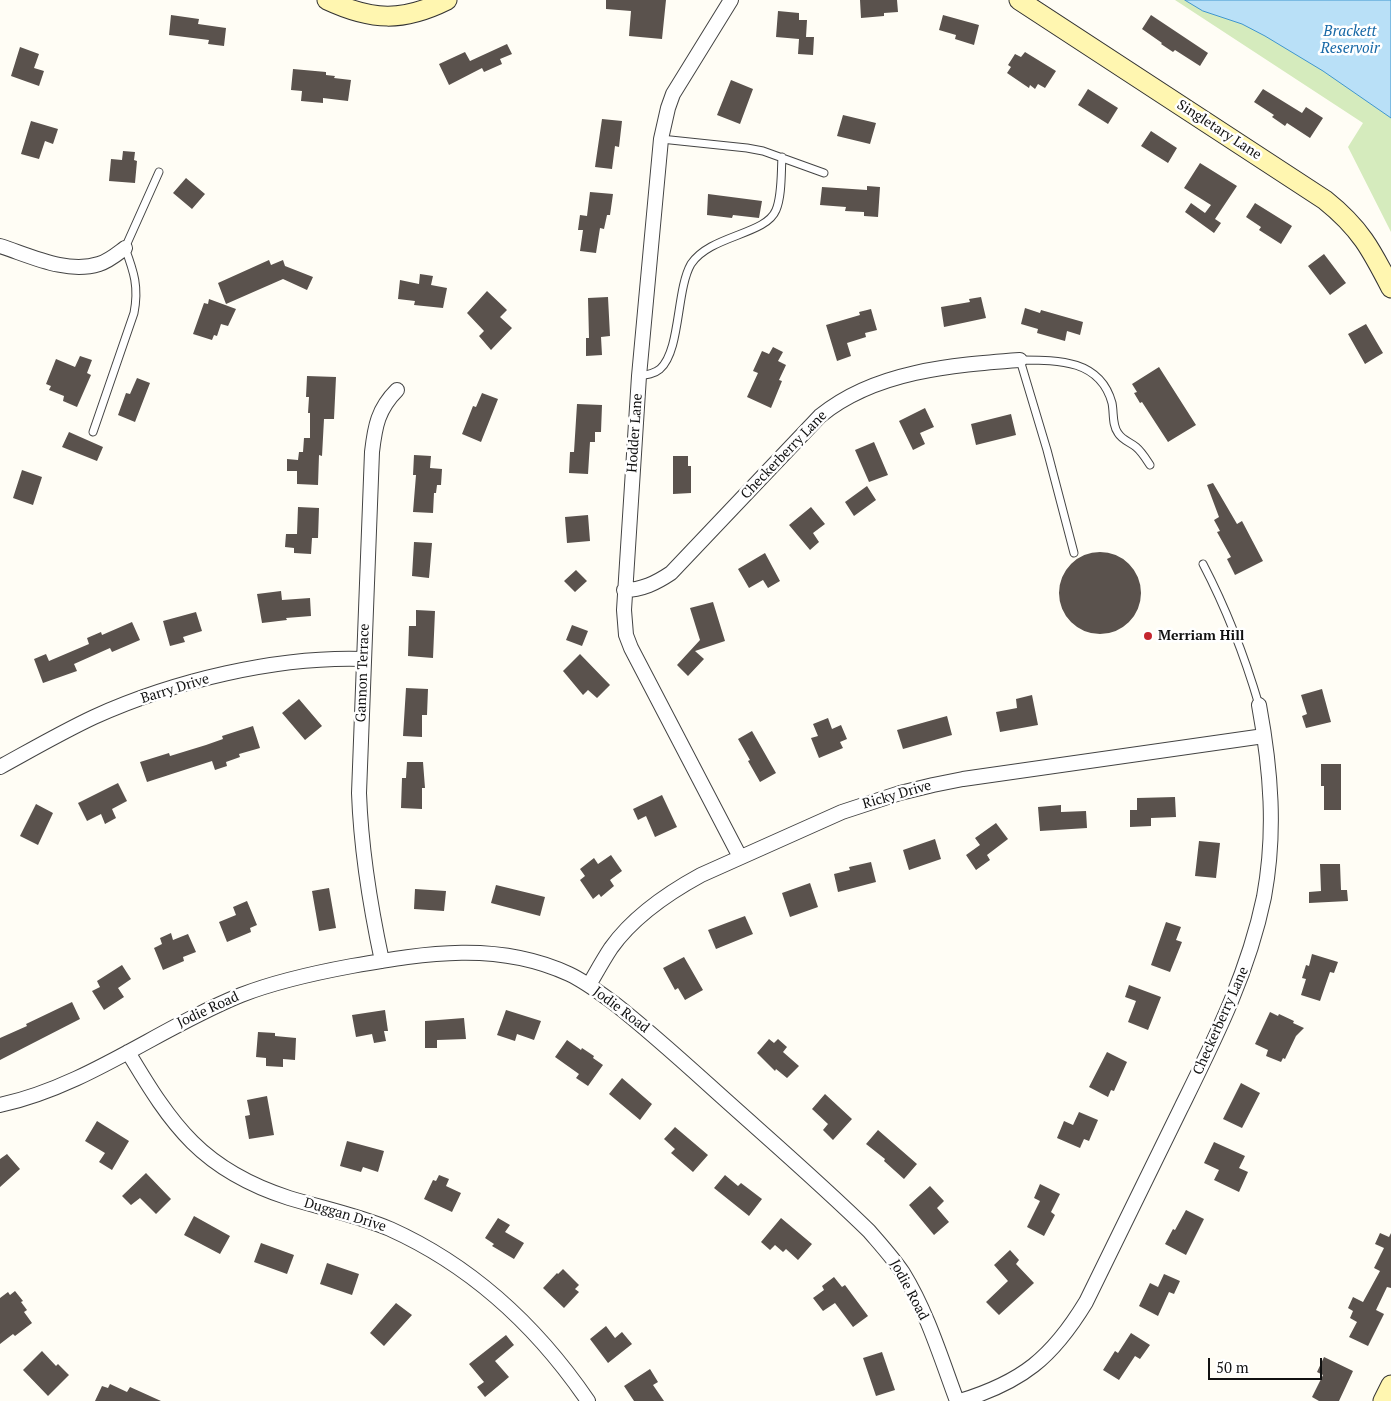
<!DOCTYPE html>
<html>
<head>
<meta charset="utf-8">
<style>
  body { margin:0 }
  #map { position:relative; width:1391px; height:1401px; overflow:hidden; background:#fffdf5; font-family:"PT Serif",serif }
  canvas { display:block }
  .scale { position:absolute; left:1208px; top:1358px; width:114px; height:22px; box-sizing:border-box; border:2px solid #111; border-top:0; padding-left:6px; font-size:15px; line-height:18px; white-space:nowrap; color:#111; -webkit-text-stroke:4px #fff; paint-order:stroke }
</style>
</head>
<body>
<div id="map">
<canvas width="1391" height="1401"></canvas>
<div class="scale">50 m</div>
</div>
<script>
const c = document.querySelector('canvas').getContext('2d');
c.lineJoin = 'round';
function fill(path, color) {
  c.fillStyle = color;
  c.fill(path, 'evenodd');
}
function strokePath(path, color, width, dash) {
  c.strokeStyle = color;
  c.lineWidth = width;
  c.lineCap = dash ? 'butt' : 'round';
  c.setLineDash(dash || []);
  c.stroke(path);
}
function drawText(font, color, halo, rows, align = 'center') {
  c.font = font + ' "PT Serif",serif';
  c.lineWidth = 5;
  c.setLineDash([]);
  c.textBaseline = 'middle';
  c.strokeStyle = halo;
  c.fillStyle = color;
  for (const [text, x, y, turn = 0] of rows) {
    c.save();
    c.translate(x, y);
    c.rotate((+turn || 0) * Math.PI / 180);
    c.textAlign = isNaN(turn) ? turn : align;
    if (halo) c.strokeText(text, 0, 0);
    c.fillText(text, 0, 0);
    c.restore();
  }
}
const green = new Path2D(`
  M1175 0H1391V232L1348 147 1363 123Z`);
const water = new Path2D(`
  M1185 0H1391V118L1323 71 1265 36 1242 24 1203 11Z`);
const building = new Path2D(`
  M606 0H666L662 39 629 36 631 11 606 9Z
  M860 0H897L898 12 884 13V16L861 18Z
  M778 11 799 13V20H807L806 37H814L813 55 798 54 799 39 776 37Z
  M171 15 199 19 198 24 226 28 224 46 208 44 209 40 169 35Z
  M943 15 979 25 974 45 955 39 956 35 939 30Z
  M1151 15 1208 53 1200 66 1175 50 1173 52 1161 44 1162 43 1142 29Z
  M507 44 512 54 500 59 502 64 484 72 482 68 449 85 439 64 465 52 470 61Z
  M20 47 39 54 34 68 44 71 39 86 11 76Z
  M1025 52 1056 71 1045 88 1038 84 1035 89 1030 85 1029 88 1007 73 1011 67 1008 65 1015 54 1021 57Z
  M293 69 326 72V75L335 76 334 78 351 80 348 101 323 98V103L301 101 302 91 291 90Z
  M731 80 753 89 740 124 717 115Z
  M1088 89 1118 108 1108 124 1078 105Z
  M1263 89 1302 113 1306 107 1323 118 1310 138 1287 123 1285 126 1272 117 1274 115 1254 102Z
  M843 115 876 123 870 144 837 136Z
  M602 119 622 121 619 147 615 146 612 169 595 167Z
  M31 121 58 129 53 144 45 141 39 159 21 154Z
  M1151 131 1177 148 1168 163 1141 146Z
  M123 151 135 152 134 160 137 161 135 183 109 181 111 159 122 160Z
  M1200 163 1237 186 1215 219 1221 223 1214 233 1185 212 1191 203 1205 213 1211 205 1184 188Z
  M186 178 205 194 192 209 173 193Z
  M867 186 880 187 878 217 864 216V212L845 211 846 207 820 205 822 187 867 190Z
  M590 192 613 194 610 215H607L604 229 600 228 596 253 580 251 583 230H578L580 215 587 216Z
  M708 194 762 201 759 218 733 215 732 218 707 215Z
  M1255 203 1292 226 1281 244 1259 230 1261 227 1246 217Z
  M1324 254 1346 283 1330 295 1308 266Z
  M269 260 271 265 283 260 285 266 313 277 307 290 283 279 226 304 218 283Z
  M420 274 433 276 431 285 447 288 443 308 414 305 415 301 398 299 400 280 419 284Z
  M487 291 507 310 500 317 512 328 491 350 479 336 484 331 467 313Z
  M608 297 610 336 601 337 602 355 586 356V338H589L588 298Z
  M981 297 986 318 944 327 941 307 970 302 969 299Z
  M209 299 236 309 228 326 221 324 217 336 214 335 212 340 193 334 204 303 208 304Z
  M1025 308 1040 313 1041 310 1083 322 1080 335 1067 331 1065 341 1037 333 1038 329 1021 324Z
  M871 309 877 330 865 333 866 337 847 343 851 356 837 361 826 325 860 315 859 312Z
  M1366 324 1383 353 1365 364 1348 334Z
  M773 347 783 352 778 361 786 365 779 380 782 381 771 408 747 397 758 373 753 371 762 351 769 354Z
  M80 356 92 360 87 373 91 375 77 407 63 401 64 396 49 390 51 386 46 384 56 359 75 367Z
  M1159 367 1196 425 1168 442 1142 402 1140 403 1134 393 1137 392 1132 384Z
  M307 376 336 377 334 419H324L322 456 319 455 318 485 297 484V471H287V459L298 460 299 452H303L304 438H310V413H308L309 397H306Z
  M137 378 150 383 135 422 118 415 126 393 130 394Z
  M482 393 498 399 481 442 462 434 473 406 476 407Z
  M577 404 602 405 601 432H595V442H590L588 474 569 473 570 452H574Z
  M925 408 934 427 920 433 925 444 913 450 899 421Z
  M1011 414 1016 435 976 445 971 424Z
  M69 432 103 447 97 461 62 447Z
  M874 442 888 475 869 482 855 450Z
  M414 455 431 456 430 468 442 469 441 485H437L436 493H434L433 513 413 512 416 475H413Z
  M673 456H688V466H691V493L673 494Z
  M22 470 42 477 33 505 13 498Z
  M1213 483 1237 524 1242 521 1263 561 1235 575 1227 559 1231 557 1217 532 1220 531 1214 520 1219 517 1207 485Z
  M867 486 876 500 854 516 845 502Z
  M298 507 319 508 318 538H312L311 554 294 553V548L285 547 286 534H297Z
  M811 507 825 524 813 533 819 542 810 550 789 525Z
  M588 515 590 541 567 543 565 517Z
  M414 542 432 543 429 578 412 576Z
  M1059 593a41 41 0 1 1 82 0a41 41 0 1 1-82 0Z
  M765 553 780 581 768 588 763 580 749 588 738 569Z
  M576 570 587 581 575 592 564 581Z
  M281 591 282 600 310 598 311 616 286 618 287 620 262 623 257 594Z
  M713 602 725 641 695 651 704 659 688 676 677 665 700 640 690 608Z
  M416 610 435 611 433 658 408 656 409 626H416Z
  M196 612 202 631 183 637 185 642 170 646 163 621Z
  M132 622 140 640 112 652 110 648 74 664 77 671 43 683 34 659 46 654 49 661 89 644 87 638 101 632 102 635Z
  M572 625 588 631 582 646 566 640Z
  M580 654 610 685 597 698 588 690 583 695 563 671Z
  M406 688 428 689 427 715H422V737L403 736Z
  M1322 689 1331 722 1306 728 1302 716 1307 714 1301 695Z
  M1032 695 1038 725 1000 732 996 712 1017 708 1016 699Z
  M299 699 322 726 305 740 282 713Z
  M947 716 952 735 903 749 897 730Z
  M828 718 832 729 841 725 847 739 840 742 843 748 819 758 811 738 818 736 813 724Z
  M253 726 260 748 239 754 240 757 226 762 227 766 215 770 212 761 147 782 140 762 169 753 170 756 206 745 223 739 222 736Z
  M752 731 776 773 760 782 748 761 750 760 738 739Z
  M407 762H423L425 788H422V809L401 808 402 778H406Z
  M1321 764H1341V810H1324V786H1321Z
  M118 783 127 801 112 809 116 818 105 824 101 814 87 821 78 803Z
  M662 795 677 827 655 837 646 816 638 820 633 809Z
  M1175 797 1176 817 1151 818V826L1130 827V810H1137V798Z
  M36 804 53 813 38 845 20 836Z
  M1061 805V812L1086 811 1087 828 1040 831 1038 807Z
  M996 823 1008 839 987 855 990 860 976 870 966 855 980 845 975 838Z
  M935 839 941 859 909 870 903 850Z
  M1199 841 1220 843 1216 878 1195 876Z
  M611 855 622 871 610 880 614 886 601 897 599 894 593 899 580 880 585 876 580 869 594 858 598 864Z
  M871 862 876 882 838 892 834 874 850 870 849 867Z
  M1320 864H1340L1341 890H1347L1348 901 1309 903V892L1321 891Z
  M810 883 818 907 790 917 782 893Z
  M496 885 545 897 540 916 491 903Z
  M329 888 336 928 319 931 312 891Z
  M415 889 446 891 444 911 414 909Z
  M247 901 257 925 250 928 251 932 227 942 219 922 236 915 233 907Z
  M745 916 753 934 716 949 708 930Z
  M1166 922 1181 927 1176 940 1182 942 1170 972 1151 965Z
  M171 933 173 940 188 934 196 952 183 957 184 961 163 970 154 948 162 944 160 938Z
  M1312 954 1338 962 1334 973 1330 972 1320 1001 1301 995 1306 979 1302 978 1306 965 1309 966Z
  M684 957 703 990 685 1000 678 988 675 990 663 968Z
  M122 965 131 979 118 988 124 997 104 1010 92 991 100 987 97 981Z
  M1129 985 1161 997 1148 1030 1128 1022 1136 1001 1125 997Z
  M72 1002 80 1019 0 1060V1038L27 1026 26 1024Z
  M385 1010 388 1031H384L386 1041 374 1043 372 1034 356 1037 352 1015Z
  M506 1010 541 1021 534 1040 517 1034 515 1041 497 1035Z
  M1270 1012 1278 1016 1279 1014 1294 1021 1293 1023 1304 1028 1296 1036 1285 1059 1283 1058 1281 1062 1266 1056 1268 1050 1255 1044Z
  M464 1018 466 1039 437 1040V1048H425V1021Z
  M258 1032 275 1033V1036L296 1038 295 1060 283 1059V1067L266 1066V1058L256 1057Z
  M769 1039 774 1043 778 1039 787 1047 783 1052 799 1066 787 1078 776 1069 775 1071 757 1053Z
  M567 1040 581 1050 582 1048 594 1056 593 1058 603 1065 588 1086 576 1078 579 1074 555 1057Z
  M1107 1052 1127 1062 1114 1091 1111 1090 1108 1097 1089 1087Z
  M622 1078 652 1104 640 1120 609 1094Z
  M1241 1083 1260 1093 1242 1128 1223 1119Z
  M825 1094 852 1119 833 1140 823 1130 828 1124 812 1109Z
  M267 1096 274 1135 249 1139 245 1116 250 1115 247 1100Z
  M1079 1112 1098 1120 1089 1141 1084 1139 1080 1148 1057 1138 1064 1121 1073 1125Z
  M97 1121 129 1141 112 1170 99 1162 105 1153 85 1141Z
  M675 1127 708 1155 693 1172 671 1153 675 1149 664 1139Z
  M878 1130 917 1164 904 1179 884 1161 885 1159 866 1144Z
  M347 1141 384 1151 378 1172 363 1167 361 1172 340 1166Z
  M1214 1142 1245 1156 1239 1168 1248 1172 1239 1192 1214 1180 1219 1170 1204 1163Z
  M7 1154 20 1169 0 1187V1159Z
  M146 1173 171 1199 156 1214 140 1198 131 1205 122 1196Z
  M439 1175 449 1179 446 1186 461 1193 452 1212 424 1199 433 1180 436 1181Z
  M725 1175 738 1186 741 1183 762 1199 749 1216 714 1188Z
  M1040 1184 1060 1194 1051 1212 1055 1215 1044 1236 1027 1227 1040 1201 1034 1198Z
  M930 1186 944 1201 937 1208 949 1222 934 1235 909 1205Z
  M1186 1210 1204 1219 1186 1255 1165 1244 1173 1229 1175 1230Z
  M194 1216 230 1236 220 1254 184 1235Z
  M498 1218 510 1225 505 1232 524 1243 514 1259 492 1246 494 1244 485 1238Z
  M781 1218 812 1244 798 1260 786 1249 783 1252 775 1245 770 1250 761 1242Z
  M1380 1233 1389 1237 1391 1233V1288L1387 1287 1376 1310 1384 1314 1368 1346 1349 1337 1357 1322 1350 1318 1353 1311 1348 1308 1353 1297 1363 1302 1380 1271 1374 1268 1384 1248 1375 1244Z
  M261 1243 294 1255 287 1274 254 1262Z
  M1010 1250 1019 1260 1016 1264 1034 1283 999 1315 986 1302 1008 1281 994 1265Z
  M327 1263 359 1274 352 1295 320 1284Z
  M563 1269 579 1285 575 1289 579 1292 564 1308 543 1288 557 1273 558 1274Z
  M1164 1274 1180 1281 1174 1294 1169 1292 1158 1316 1139 1306 1150 1283 1158 1287Z
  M834 1277 842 1287 845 1285 868 1316 853 1327 835 1303 823 1311 813 1298 824 1290 822 1286Z
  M15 1291 23 1301 21 1302 27 1310 24 1312 32 1323 15 1336 13 1334 0 1344V1298L8 1292 10 1295Z
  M396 1303 412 1315 384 1346 370 1333Z
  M606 1326 615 1338 622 1332 632 1344 608 1363 590 1339Z
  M1131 1333 1150 1345 1140 1359 1135 1356 1119 1380 1103 1370 1115 1351 1118 1353Z
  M506 1335 514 1345 495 1361 509 1377 485 1397 477 1387 484 1382 469 1364Z
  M42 1351 56 1366 58 1364 69 1375 48 1396 23 1370Z
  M882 1352 895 1390 876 1396 863 1358Z
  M1324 1357 1353 1371 1339 1401H1319L1312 1397 1323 1375 1317 1372Z
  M650 1369 658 1382 653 1385 664 1401H634L624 1386Z
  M110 1384 127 1392 130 1387 161 1401H95L102 1386 108 1388Z`);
const lane = new Path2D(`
  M661 139 747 148 763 151 824 173
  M639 376C647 375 654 374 660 369 681 350 676 290 691 264 710 235 766 235 776 210 782 196 781 173 782 157
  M93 432 134 313C139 287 134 272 125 248L159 172
  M1074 553 1047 450 1020 360C1057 360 1100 359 1112 403 1114 413 1112 425 1118 433 1122 440 1130 442 1136 447 1142 452 1146 459 1150 465
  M1203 564C1228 612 1244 654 1259 705`);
const street = new Path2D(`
  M731 0 673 94 668 108 661 139 639 376 624 610 626 635 631 648 740 857
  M0 246C31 256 67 274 99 264 109 261 117 254 125 248
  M624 590C642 590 656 583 671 573L820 416C875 371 952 365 1020 360
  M0 767C31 750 62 732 94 717 173 681 277 656 364 659
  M382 961C370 905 361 850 359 793L372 452C375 426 378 409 397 390
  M589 985C596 973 603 960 611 948 633 917 668 893 701 875L842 812 900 793 933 785 963 779 1264 736
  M128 1052C172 1126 202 1170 289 1198 322 1208 357 1215 390 1229 472 1266 538 1328 588 1401
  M0 1105C87 1086 159 1028 241 995 277 981 314 973 352 966 426 953 498 941 569 974 586 982 600 993 615 1004 648 1030 679 1058 710 1086 763 1134 818 1181 869 1231 881 1245 893 1258 903 1273 927 1312 941 1358 957 1401
  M960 1401C1022 1382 1052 1358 1086 1302 1117 1238 1149 1173 1181 1108 1215 1039 1248 974 1264 897 1276 832 1271 770 1259 705`);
const secondary = new Path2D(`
  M327 0C372 21 403 22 447 0
  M1019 0 1325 200C1360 228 1371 249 1391 288
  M1383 1401 1391 1385`);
const markers = [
  [1148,636,5,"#c4262e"]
];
const streetNames = [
  ["Singletary Lane",1219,130,33],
  ["Hodder Lane",635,433,-86],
  ["Checkerberry Lane",784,455,-46],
  ["Gannon Terrace",363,673,-88],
  ["Barry Drive",175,689,-17],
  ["Ricky Drive",897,795,-16],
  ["Jodie Road",208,1010,-25],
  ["Jodie Road",621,1010,37],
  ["Checkerberry Lane",1221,1021,-66],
  ["Duggan Drive",345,1215,17],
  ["Jodie Road",909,1290,62]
];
const poiNames = [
  ["Merriam Hill",1158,636]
];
const waterNames = [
  ["Brackett",1350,32],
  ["Reservoir",1350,49]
];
fill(green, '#d5ebbd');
fill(water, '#b9e0f7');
strokePath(water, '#3f96cf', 1);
fill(building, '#5a524d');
strokePath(lane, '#444', 9);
strokePath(street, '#444', 16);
strokePath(secondary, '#333', 21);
strokePath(lane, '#fff', 7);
strokePath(street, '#fff', 14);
strokePath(secondary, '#fff6b0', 19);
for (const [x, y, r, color] of markers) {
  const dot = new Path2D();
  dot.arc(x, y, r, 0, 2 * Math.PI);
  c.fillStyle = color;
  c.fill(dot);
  strokePath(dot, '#fff', 2);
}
drawText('14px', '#111', '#fff', streetNames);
drawText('bold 14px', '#111', '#fff', poiNames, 'left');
drawText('italic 15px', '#1768a6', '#fff', waterNames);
</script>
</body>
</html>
